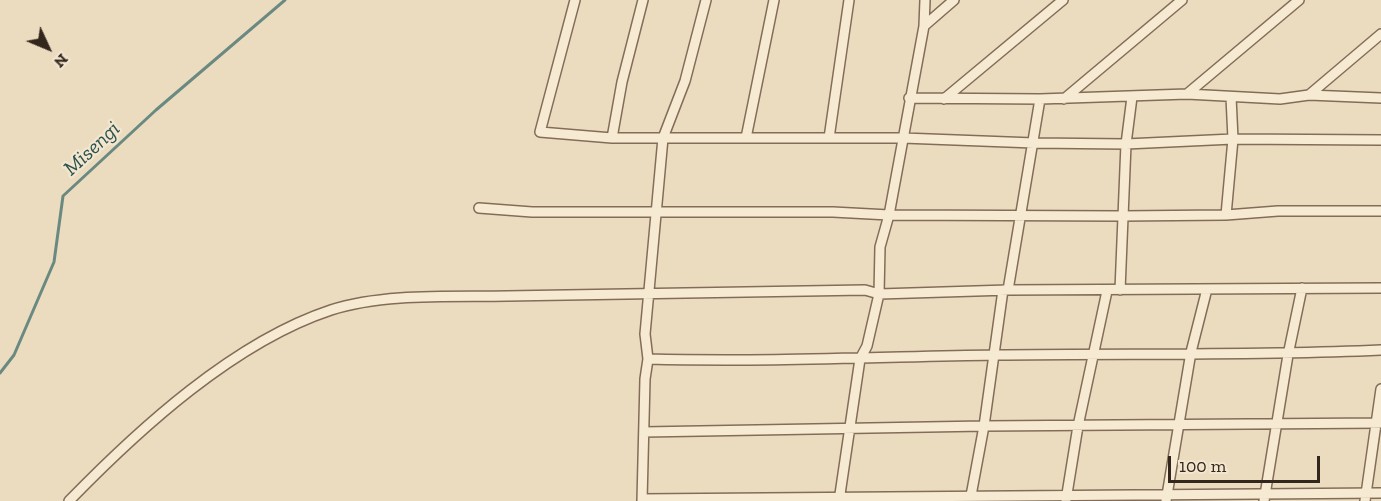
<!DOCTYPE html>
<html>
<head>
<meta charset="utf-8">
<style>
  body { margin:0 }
  #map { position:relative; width:1381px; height:501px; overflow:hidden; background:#ebdcc0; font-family:"Zilla Slab",serif }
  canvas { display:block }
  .north { position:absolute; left:18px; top:18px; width:60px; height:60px; -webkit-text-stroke:4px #f3e6cf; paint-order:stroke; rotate:134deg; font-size:16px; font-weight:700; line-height:24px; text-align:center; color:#33261d }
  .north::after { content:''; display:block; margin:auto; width:21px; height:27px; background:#33261d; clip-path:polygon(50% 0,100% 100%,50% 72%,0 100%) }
  .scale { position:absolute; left:1168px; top:456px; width:152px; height:27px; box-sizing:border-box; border:3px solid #33261d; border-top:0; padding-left:8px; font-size:18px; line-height:21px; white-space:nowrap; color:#33261d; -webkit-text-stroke:4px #f3e6cf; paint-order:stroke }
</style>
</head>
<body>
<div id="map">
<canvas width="1381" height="501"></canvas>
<div class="north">N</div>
<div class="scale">100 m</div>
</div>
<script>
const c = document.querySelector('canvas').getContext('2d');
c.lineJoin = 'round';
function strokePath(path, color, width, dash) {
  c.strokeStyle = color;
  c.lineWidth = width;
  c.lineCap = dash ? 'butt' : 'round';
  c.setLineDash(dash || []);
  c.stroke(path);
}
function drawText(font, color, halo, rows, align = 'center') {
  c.font = font + ' "Zilla Slab",serif';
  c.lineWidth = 4.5;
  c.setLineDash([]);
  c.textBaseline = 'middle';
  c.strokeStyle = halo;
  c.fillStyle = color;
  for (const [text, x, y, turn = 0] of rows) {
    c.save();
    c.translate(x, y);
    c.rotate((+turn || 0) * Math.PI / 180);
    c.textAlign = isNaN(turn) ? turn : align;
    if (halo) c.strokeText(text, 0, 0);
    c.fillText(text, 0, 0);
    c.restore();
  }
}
const stream = new Path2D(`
  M0 373 14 355 54 262 63 196 156 110 285 0`);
const minor = new Path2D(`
  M575 0 540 132 612 138H903L1034 143 1126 144 1233 139 1381 140
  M924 26 954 0
  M1187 94 1299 0
  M1309 95 1381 34
  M909 98 1040 99 1187 94 1280 99 1309 95 1381 98
  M944 99 1063 0
  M1064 99 1182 0
  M612 138 622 82 643 0
  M746 138 774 0
  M829 138 849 0
  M479 208 532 212H833L889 215 1122 216 1226 215 1278 211H1381
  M1226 215 1233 139 1231 97
  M1008 290 1040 99
  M1120 290 1126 144 1132 97
  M648 359C764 362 879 357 994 355 1123 353 1252 356 1381 350
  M644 432 984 426 1381 423
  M642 499 1381 493
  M1066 500 1078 426 1107 291
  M69 501C139 429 234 342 331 310 383 293 452 297 507 296 626 293 746 293 865 290L879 294 1008 290 1381 288
  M642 501 645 379 648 359 645 334 663 138 685 81 706 0
  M839 501 860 359 867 346 879 294 880 247 889 215 924 26 925 0
  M970 501 984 426 1003 290
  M1166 501 1191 352 1207 289
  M1264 501 1288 355 1302 288
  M1365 501 1381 389`);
const waterNames = [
  ["Misengi",92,149,-43]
];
strokePath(stream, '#6a8a81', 3);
strokePath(minor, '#836d59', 12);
strokePath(minor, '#f7ead2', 9);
drawText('italic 21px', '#2c524e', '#f3e6cf', waterNames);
</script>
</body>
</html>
